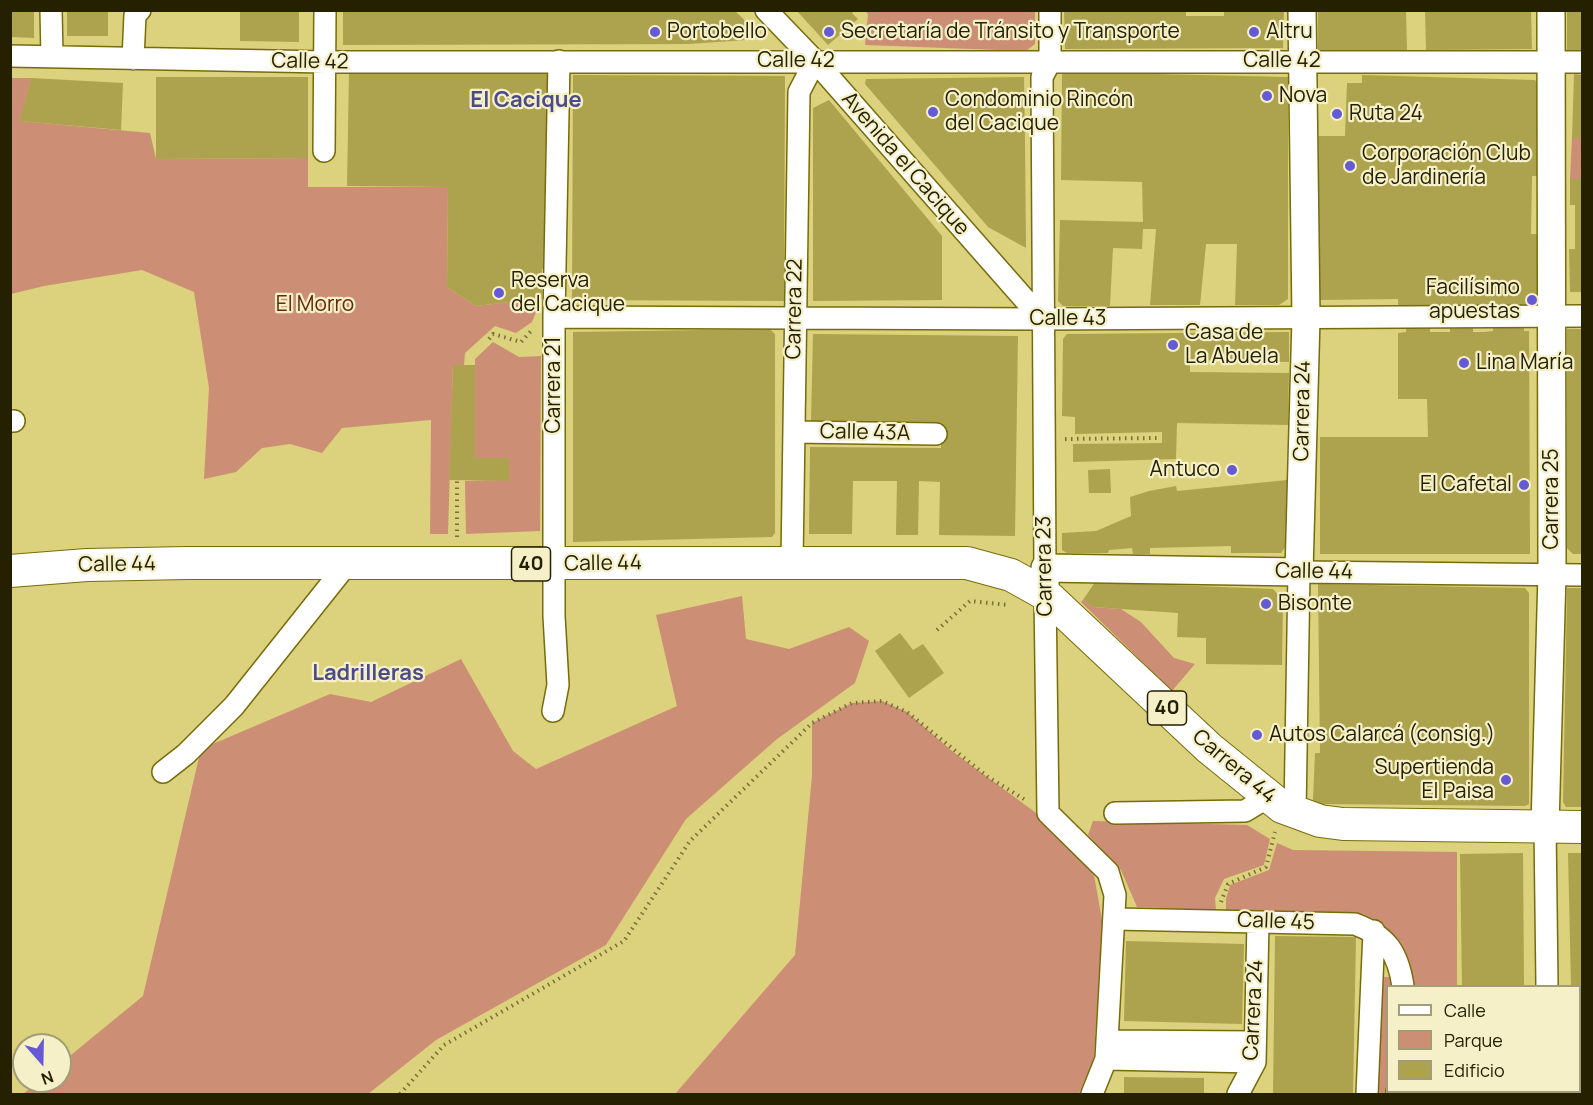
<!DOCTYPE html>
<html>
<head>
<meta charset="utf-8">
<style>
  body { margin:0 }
  #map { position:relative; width:1593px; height:1105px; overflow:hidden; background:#dcd17c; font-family:Manrope,sans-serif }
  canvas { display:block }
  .frame { position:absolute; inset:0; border:12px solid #252000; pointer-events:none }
  .legend { position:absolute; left:1386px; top:985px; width:195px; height:108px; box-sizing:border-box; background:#f5f0c8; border:2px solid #a29d78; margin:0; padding:8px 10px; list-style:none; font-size:18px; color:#252000 }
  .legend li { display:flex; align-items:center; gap:12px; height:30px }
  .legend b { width:30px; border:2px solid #a29d78 }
  .north { position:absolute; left:12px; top:1033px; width:60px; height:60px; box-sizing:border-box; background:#f5f0c8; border:2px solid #a29d78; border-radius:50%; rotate:160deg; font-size:16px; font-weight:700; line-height:24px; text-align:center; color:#252000 }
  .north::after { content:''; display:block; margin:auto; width:21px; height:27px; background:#645bd4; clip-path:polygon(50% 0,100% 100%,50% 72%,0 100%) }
</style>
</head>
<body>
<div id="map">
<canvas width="1593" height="1105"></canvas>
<div class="frame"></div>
<ul class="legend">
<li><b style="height:8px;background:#fff"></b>Calle</li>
<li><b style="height:16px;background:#cd8e76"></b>Parque</li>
<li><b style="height:16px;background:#ada24e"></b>Edificio</li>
</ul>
<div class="north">N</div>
</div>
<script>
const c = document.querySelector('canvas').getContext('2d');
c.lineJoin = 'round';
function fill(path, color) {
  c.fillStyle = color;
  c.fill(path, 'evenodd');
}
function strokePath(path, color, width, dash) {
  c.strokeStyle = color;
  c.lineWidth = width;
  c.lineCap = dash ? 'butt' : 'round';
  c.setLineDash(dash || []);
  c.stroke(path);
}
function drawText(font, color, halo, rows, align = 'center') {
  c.font = font + ' Manrope,sans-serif';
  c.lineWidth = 4.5;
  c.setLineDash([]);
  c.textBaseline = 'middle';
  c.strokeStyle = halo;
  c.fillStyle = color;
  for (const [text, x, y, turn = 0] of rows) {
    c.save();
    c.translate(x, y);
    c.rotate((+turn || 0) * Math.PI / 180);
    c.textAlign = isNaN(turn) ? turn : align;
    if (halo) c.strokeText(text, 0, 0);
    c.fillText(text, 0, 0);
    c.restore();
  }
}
const green = new Path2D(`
  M865 11H1035V44L1026 51 865 45 868 14Z
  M11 78H31L21 121 150 133 156 159 308 158V187H448L447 287 476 306 542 298 532 322 516 333 495 326 465 353 464 365H453L448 534H430L431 420 342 428 322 453 290 444 262 448 236 472 204 479 209 388 194 292 142 270 44 286 11 294Z
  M1572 138H1582V179H1570Z
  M493 342 519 357 541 356 540 531 466 534 465 481 509 480V458H475V359Z
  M742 596 746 639 789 649 849 627 869 641 855 683 777 739 686 819 606 945 436 1040 368 1094H23L39 1081H60V1064L143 996 201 749 330 694 371 702 461 659 513 751 536 769 677 706 656 615Z
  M1083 600 1093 607 1121 609 1141 622 1174 658 1195 664 1172 691 1081 602Z
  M882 701 907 712 952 751 1047 821 1094 875 1102 920 1094 1058 1079 1094H675L795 955 812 776V723L852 703Z
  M1093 821 1247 825 1270 839 1264 865 1224 879 1215 898 1216 910 1137 907 1121 870 1088 835Z
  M1277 843 1293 850 1457 852V986H1412C1404 951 1399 929 1363 914L1226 911V899L1230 885 1269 870Z
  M1384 977H1389L1395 986H1388L1389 1094H1373Z`);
const building = new Path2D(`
  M10 10H34V38L10 37Z
  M67 10H108V36H67Z
  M240 10H299V42L240 41Z
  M343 10H734L757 32 746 40 689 44 343 45Z
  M796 10H855L852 13 858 19 828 45Z
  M1064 10H1186V16H1224V10H1284L1283 48 1065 49Z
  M1318 10H1406L1407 50 1318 51Z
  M1425 10H1531L1532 49 1426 50Z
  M1567 10H1582V52H1567Z
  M349 72 550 74 547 269H542V298L476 306 447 287 448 187 347 186Z
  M1066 72 1288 77V299L1279 305H1235L1237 244H1206L1200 305H1150L1156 229H1143L1142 249 1113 248 1110 306H1063L1058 301 1060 220 1143 222 1142 182 1061 180 1062 75Z
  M1574 74 1582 75V138H1572Z
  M573 75 785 76 784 301 572 300Z
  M1362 75 1535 80 1539 86 1538 176H1532L1531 234H1538L1539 301 1534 305H1398V299L1320 300 1318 136H1345L1347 83H1362Z
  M156 77H308V158L156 159Z
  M1024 77 1025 143 1026 248 988 227 865 84 866 79Z
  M31 78 123 83 121 130 20 121Z
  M829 100 942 236V300L813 301V108Z
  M1570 179H1582V292H1570L1569 249H1575V205H1570Z
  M1430 326V332H1450V327L1473 326V332H1484L1493 331V326H1524V331H1529L1530 554H1320V437H1428L1427 399H1398V333L1406 332V327Z
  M770 329 775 334V533L772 537 573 542V332Z
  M1567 329H1582V554H1573L1567 548Z
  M1289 332V362L1190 360V372L1289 373 1288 425 1177 423 1176 459 1073 462V444L1162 443V432L1075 434V417L1062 416 1063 339 1067 334Z
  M813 334 1018 336 1015 536 939 535 940 482 919 481 918 535H896L897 481H853L852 534H809L810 447 941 448V423L811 421Z
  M453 365H475V458H509V481L449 480Z
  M1110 469 1111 493H1089L1088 470Z
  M1287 480 1285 547 1281 553H1231V546L1150 548V554H1133L1132 548 1109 550 1108 553H1067L1062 550V533L1096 531 1131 516 1130 497 1149 491 1176 486 1177 491Z
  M1095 582 1273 589 1283 600 1282 665 1206 664V638L1177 637 1178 613 1093 607 1083 600Z
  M1318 584 1525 588 1529 593V804L1525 806 1318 804 1313 800 1315 753H1320Z
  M1567 588H1582V807H1566L1563 802Z
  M900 633 913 650 923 644 944 673 909 698 875 651Z
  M1523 853 1524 986H1462L1460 854Z
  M1568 853H1582V1094H1571V1092H1580V986H1571Z
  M1275 936 1356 937 1353 1094H1273Z
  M1126 941 1244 944 1242 1024 1124 1021Z
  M1124 1077 1204 1078V1094H1124Z
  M1422 1092H1524V1094H1422Z`);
const path = new Path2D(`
  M489 339 493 334 521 342 533 329
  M1065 439 1157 438
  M457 537V480
  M937 630 970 601 1008 605
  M1221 902 1228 884 1266 867 1275 832
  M400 1094 444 1045 624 941 690 841 812 723 852 703 882 701 907 712 988 777 1027 801`);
const minor = new Path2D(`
  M51 10 52 56
  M766 10 815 61 1042 319
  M10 56 326 62H1582
  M133 59 135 15 140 10
  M324 151 325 10
  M554 317 1042 319 1582 316
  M10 421H14
  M794 432 936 434
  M792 562 799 92 815 61
  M1045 568 1042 77 1050 62V10
  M1045 594 1048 813 1108 872 1115 895 1106 1059 1092 1094
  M553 711 558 685 554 616V317L559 61
  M163 772 186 754 234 706 347 564
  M1295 812 1299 572 1582 575
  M1115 813 1245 811 1268 797
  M1545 826 1547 986
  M1115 919 1355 924C1387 936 1398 953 1403 986
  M1107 1041 1255 1042
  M1106 1059 1255 1062
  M1547 1092V1094
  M1238 1094 1255 1062 1258 922
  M1367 1094 1374 931
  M1397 1094V1092`);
const major = new Path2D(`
  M1045 594V568L1299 572 1306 318 1302 10
  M1545 826 1552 574 1551 10`);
const highway = new Path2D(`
  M10 571 87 565 187 563H967L1011 575 1045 594 1209 748 1282 807 1320 821 1343 824 1582 827`);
const markers = [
  [655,32,6,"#645bd4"],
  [829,32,6,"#645bd4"],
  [1254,32,6,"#645bd4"],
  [1267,96,6,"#645bd4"],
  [933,112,6,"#645bd4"],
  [1337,114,6,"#645bd4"],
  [1350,166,6,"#645bd4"],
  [499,293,6,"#645bd4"],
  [1532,300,6,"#645bd4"],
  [1173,345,6,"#645bd4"],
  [1464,363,6,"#645bd4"],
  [1232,470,6,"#645bd4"],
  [1524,485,6,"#645bd4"],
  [1266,604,6,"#645bd4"],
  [1257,735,6,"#645bd4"],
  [1506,780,6,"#645bd4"]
];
const shields = [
  [531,564,39],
  [1167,708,39]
];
const shieldNames = [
  ["40",531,564],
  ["40",1167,708]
];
const poiNames = [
  ["Portobello",667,32],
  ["Secretaría de Tránsito y Transporte",841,32],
  ["Altru",1266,32],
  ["Nova",1279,96],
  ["Condominio Rincón",945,100],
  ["del Cacique",945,124],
  ["Ruta 24",1349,114],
  ["Corporación Club",1362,154],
  ["de Jardinería",1362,178],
  ["Reserva",511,281],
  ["del Cacique",511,305],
  ["Facilísimo",1520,288,"right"],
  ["apuestas",1520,312,"right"],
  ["Casa de",1185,333],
  ["La Abuela",1185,357],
  ["Lina María",1476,363],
  ["Antuco",1220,470,"right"],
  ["El Cafetal",1512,485,"right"],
  ["Bisonte",1278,604],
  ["Autos Calarcá (consig.)",1269,735],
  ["Supertienda",1494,768,"right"],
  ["El Paisa",1494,792,"right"]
];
const streetNames = [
  ["Calle 42",796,61],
  ["Calle 42",1282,61],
  ["Calle 42",310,62,1],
  ["Avenida el Cacique",905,164,49],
  ["Carrera 22",795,309,-89],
  ["Calle 43",1068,319],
  ["Carrera 21",554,385,-90],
  ["Carrera 24",1303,411,-89],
  ["Calle 43A",865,433,1],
  ["Carrera 25",1552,499,-90],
  ["Calle 44",603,564,-1],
  ["Calle 44",117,565,-1],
  ["Carrera 23",1045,566,-91],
  ["Calle 44",1314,572,1],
  ["Carrera 44",1234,767,40],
  ["Calle 45",1276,922,2],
  ["Carrera 24",1254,1010,-87]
];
const parkNames = [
  ["El Morro",315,305]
];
const neighbourhoodNames = [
  ["El Cacique",526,101],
  ["Ladrilleras",368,674]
];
fill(green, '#cd8e76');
fill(building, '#ada24e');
strokePath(minor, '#776c0a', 24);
strokePath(major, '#776c0a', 30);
strokePath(highway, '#776c0a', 34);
strokePath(path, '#787038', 4, [1.5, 4.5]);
strokePath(minor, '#fff', 21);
strokePath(major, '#fff', 27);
strokePath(highway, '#fff', 32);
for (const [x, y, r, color] of markers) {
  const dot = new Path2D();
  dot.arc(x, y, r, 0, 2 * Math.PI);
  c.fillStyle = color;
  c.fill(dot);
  strokePath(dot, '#f5f0c8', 2);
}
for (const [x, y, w] of shields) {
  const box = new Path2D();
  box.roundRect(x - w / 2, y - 17, w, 34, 4.5);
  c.fillStyle = '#f5f0c8';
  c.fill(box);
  strokePath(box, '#252000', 1.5);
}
drawText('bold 20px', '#252000', null, shieldNames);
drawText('21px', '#252000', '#f5f0c8', poiNames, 'left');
drawText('21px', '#252000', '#f5f0c8', streetNames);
drawText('21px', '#65280d', '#f5f0c8', parkNames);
drawText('bold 22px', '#4b4b89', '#f5f0c8', neighbourhoodNames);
</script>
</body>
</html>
